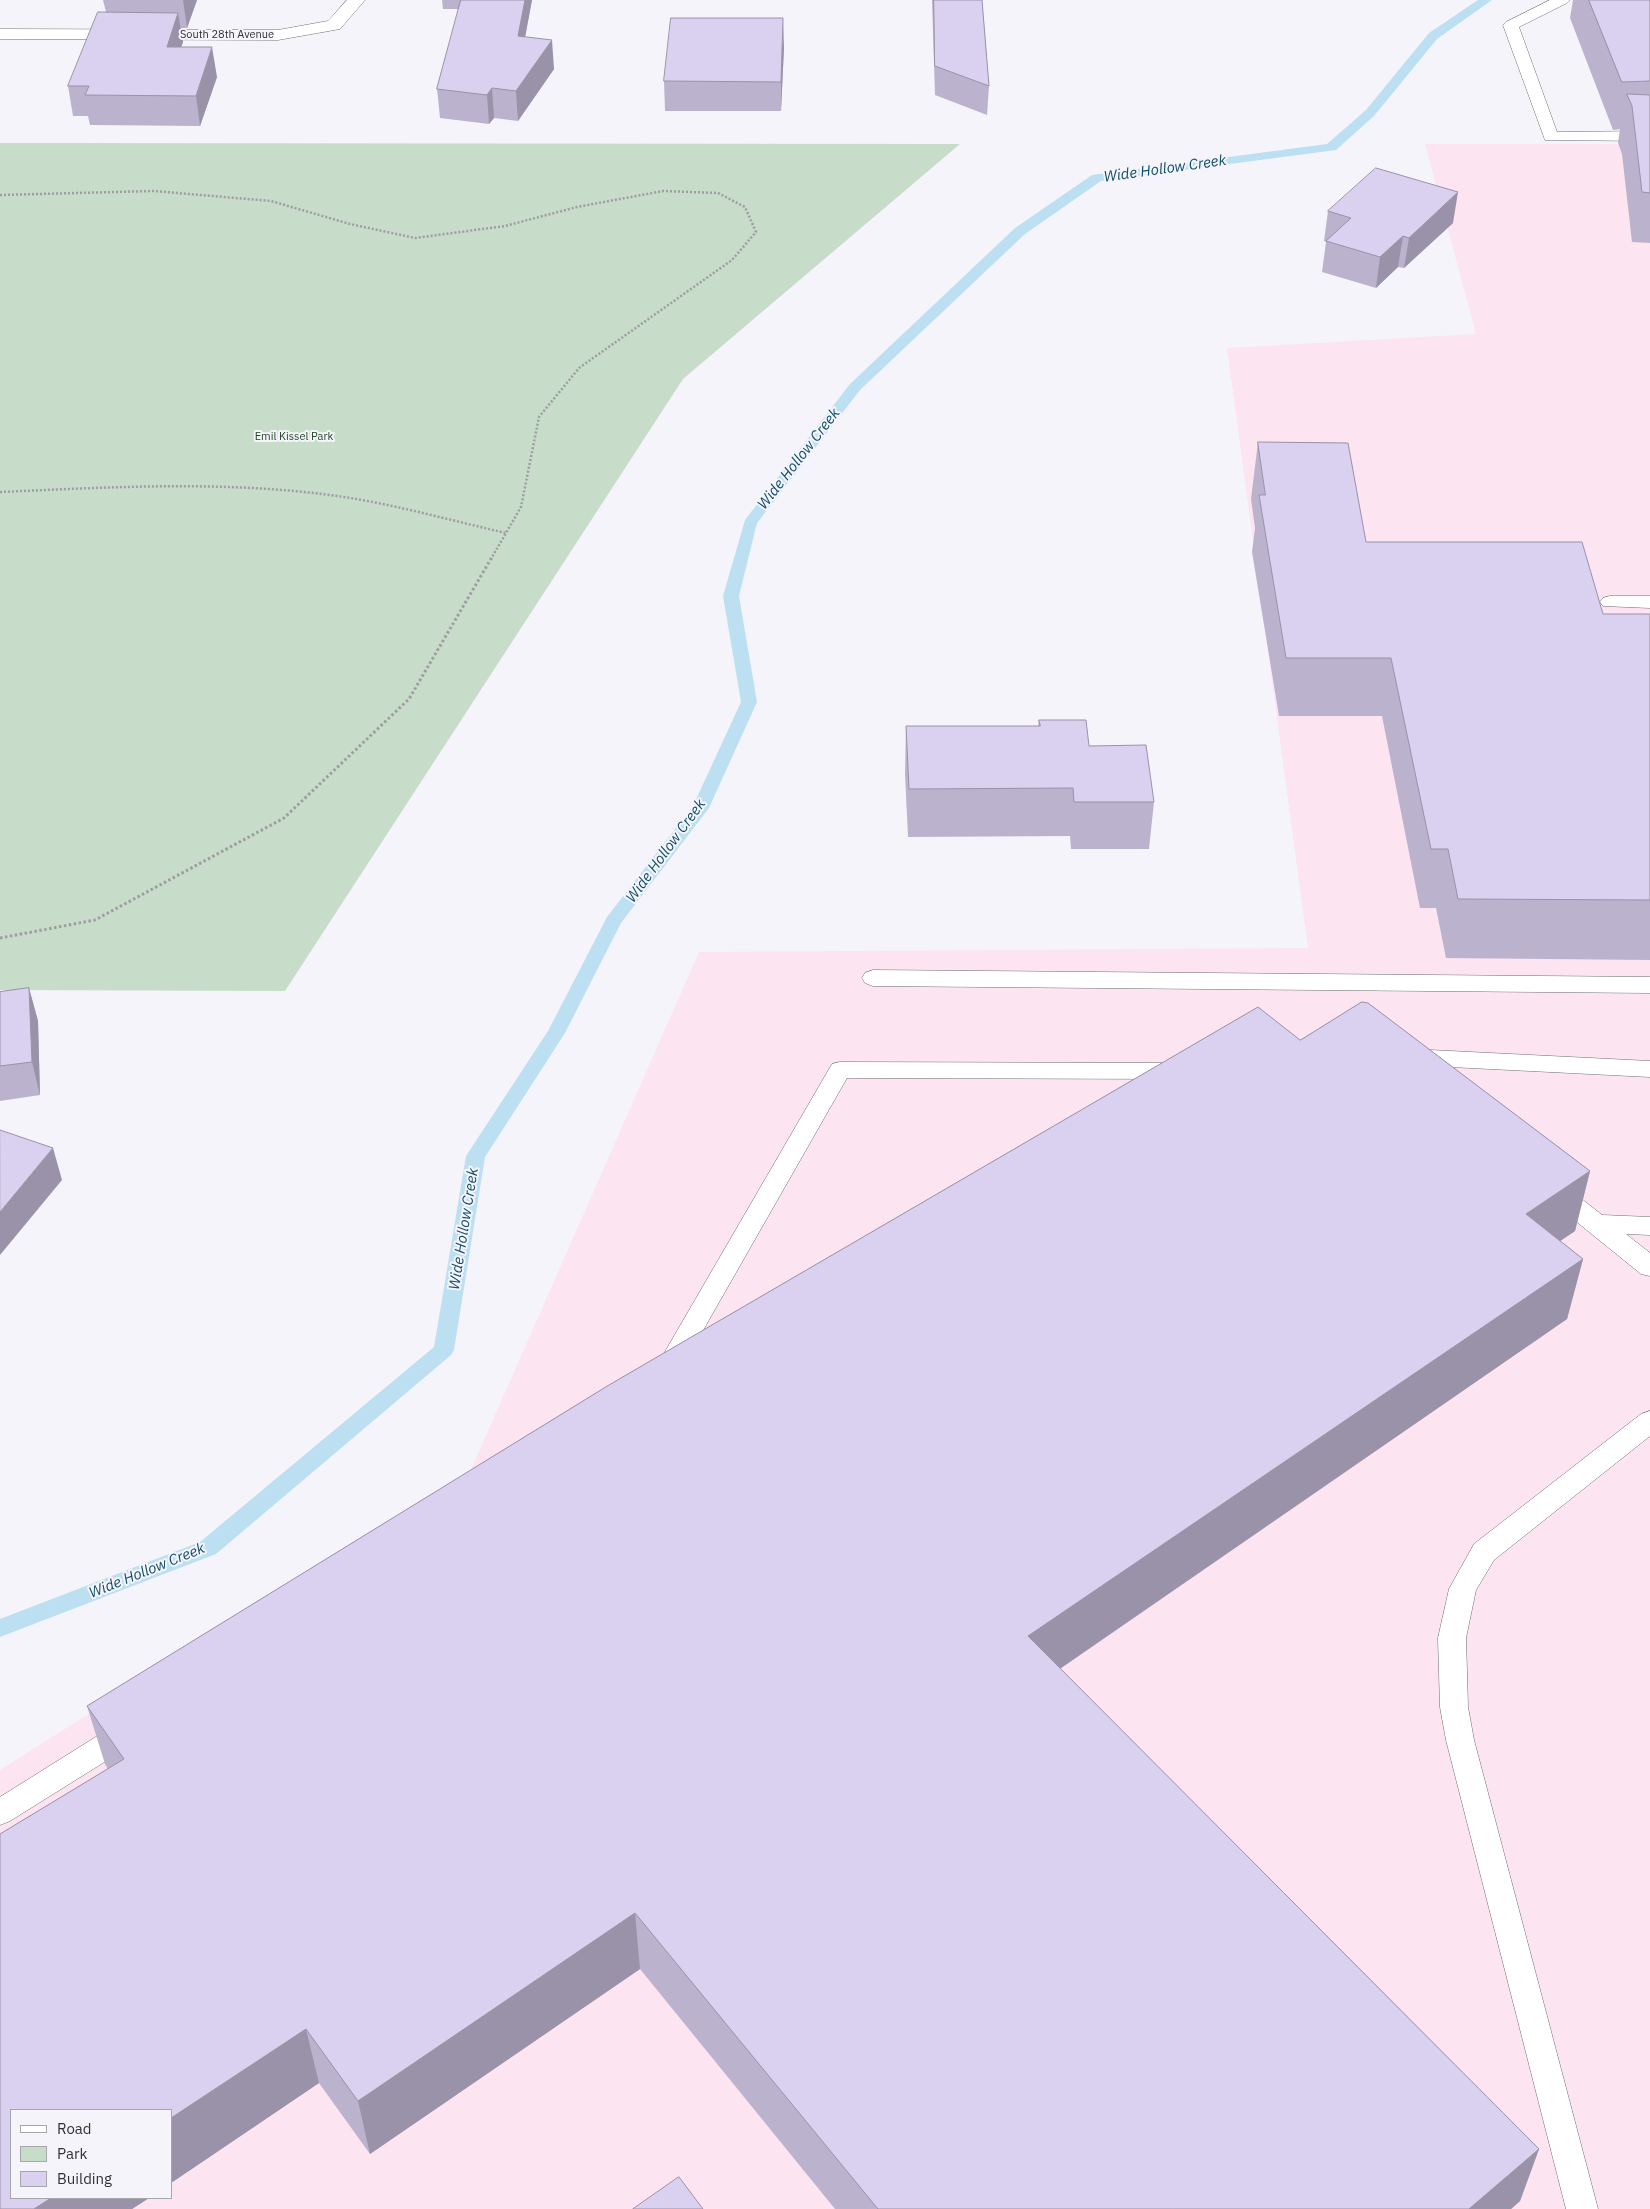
<!DOCTYPE html>
<html>
<head>
<meta charset="utf-8">
<style>
  body { margin:0 }
  #map { position:relative; width:1650px; height:2209px; overflow:hidden; background:#f6f4fb; font-family:"IBM Plex Sans",sans-serif }
  canvas { display:block }
  .legend { position:absolute; left:10px; top:2109px; width:162px; height:90px; box-sizing:border-box; background:#f6f4fb; border:1px solid #a7a6ab; margin:0; padding:6px 9px; list-style:none; font-size:15px; color:#313133 }
  .legend li { display:flex; align-items:center; gap:10px; height:25px }
  .legend b { width:25px; border:1px solid #a7a6ab }
</style>
</head>
<body>
<div id="map">
<canvas width="1650" height="2209"></canvas>
<ul class="legend">
<li><b style="height:6px;background:#fff"></b>Road</li>
<li><b style="height:14px;background:#c7dcc9"></b>Park</li>
<li><b style="height:14px;background:#dad0f0"></b>Building</li>
</ul>
</div>
<script>
const c = document.querySelector('canvas').getContext('2d');
c.lineJoin = 'round';
function fill(path, color) {
  c.fillStyle = color;
  c.fill(path, 'evenodd');
}
function strokePath(path, color, width, dash) {
  c.strokeStyle = color;
  c.lineWidth = width;
  c.lineCap = dash ? 'butt' : 'round';
  c.setLineDash(dash || []);
  c.stroke(path);
}
function drawText(font, color, halo, rows, align = 'center') {
  c.font = font + ' "IBM Plex Sans",sans-serif';
  c.lineWidth = 4;
  c.setLineDash([]);
  c.textBaseline = 'middle';
  c.strokeStyle = halo;
  c.fillStyle = color;
  for (const [text, x, y, turn = 0] of rows) {
    c.save();
    c.translate(x, y);
    c.rotate((+turn || 0) * Math.PI / 180);
    c.textAlign = isNaN(turn) ? turn : align;
    if (halo) c.strokeText(text, 0, 0);
    c.fillText(text, 0, 0);
    c.restore();
  }
}
const industrial = new Path2D(`
  M1425 144H1650V2209H0V1770L470 1472 699 952 1308 948 1227 348 1476 334ZM11 2110H171V2198H11Z`);
const green = new Path2D(`
  M0 143 960 144 683 379 285 991 0 990Z`);
const stream = new Path2D(`
  M1478 0H1492L1437 39 1374 116 1336 150 1101 181 1025 234 860 390 757 523 739 596 757 702 709 808 621 923 565 1033 485 1157 454 1350 451 1355 216 1554 0 1637V1619L200 1542 434 1347 466 1156 548 1031 607 917 693 806 741 702 723 596 745 520 850 384 1015 228 1092 175 1327 144 1366 110 1429 33Z`);
const pathFar1 = new Path2D(`
  M0 195 154 191 271 201 350 224 415 238 505 226 577 207 663 191 718 193 745 207 756 232 732 260 579 368 539 417 521 507 491 559
  M0 492C114 487 230 480 344 497 397 505 453 521 506 533`);
const path = new Path2D(`
  M0 938 95 920 284 818 409 699 492 557`);
const lane = new Path2D(`
  M1550 0H1570L1567 3 1519 27 1557 132 1650 131V141L1545 140 1503 25 1506 22Z
  M1610 596H1650V608L1603 606 1600 602 1603 598Z
  M873 970 1650 977V993L873 986 865 983 862 978 865 973Z
  M1410 1049 1650 1061V1077L1410 1065 1402 1063 1398 1057 1402 1051Z
  M840 1062 1181 1063 1189 1065 1193 1071 1189 1077 1181 1079 847 1078 677 1376 668 1379 659 1376 655 1369 659 1362 832 1064Z
  M1555 1182 1564 1185 1602 1215 1650 1217V1235L1626 1234 1650 1253V1276L1641 1274 1546 1197 1543 1191 1546 1185Z
  M1650 1411V1436L1494 1560 1476 1590 1466 1638 1468 1707 1474 1740 1598 2209H1566L1446 1740 1440 1707 1438 1638 1449 1589 1474 1544 1641 1414Z
  M128 1720 138 1723 142 1732 138 1741 10 1821 0 1825V1797L118 1723Z`);
const street = new Path2D(`
  M347 0H365L340 29 278 40 0 39V29L278 30 328 21Z`);
const wall = new Path2D(`
  M103 0H197L187 28H181L183 42 181 47 217 77 200 126 90 125 88 116H73L68 86 106 12Z
  M442 0H532L525 36 554 69 518 121 494 118 489 124 440 118 437 89 459 9H443Z
  M932 0H982L989 86 987 115 935 95Z
  M1573 0H1650V243L1632 242 1622 154 1618 143 1620 129 1613 130 1570 18Z
  M784 47 781 111H665L664 81Z
  M1328 211 1453 223 1404 268 1398 267 1376 288 1322 272 1326 242 1324 241Z
  M1258 442 1366 542 1603 614H1650V960L1446 958 1436 908H1420L1382 716H1279L1252 552 1255 528 1251 499Z
  M1039 720 1089 746 1154 802 1149 849H1071L1070 836 908 837 905 774 906 726H1038Z
  M29 988 38 1021 40 1095 0 1101V992Z
  M1362 1002 1368 1003 1590 1171 1575 1231 1560 1241 1583 1259 1567 1319 1060 1669 1539 2149 1520 2201 1511 2209H835L640 1969 370 2154 319 2083 171 2183V2110H11V2198H149L132 2209H0V1834L108 1769 105 1764 87 1706 609 1385 1258 1007 1300 1040Z`);
const shadedWall = new Path2D(`
  M183 0H197L187 28Z
  M525 0H532L520 65 518 36Z
  M178 13 183 42 171 76 167 47Z
  M783 18 784 47 781 111V82Z
  M552 40 554 69 518 121 516 91Z
  M212 47 217 77 200 126 196 96Z
  M492 88 494 118 489 124 487 95Z
  M1458 192 1453 223 1404 268 1409 238Z
  M1403 236 1398 267 1376 288 1380 257Z
  M29 988 38 1021 40 1095 32 1062Z
  M53 1148 62 1180 0 1255V1212Z
  M1590 1171 1575 1231 1511 1274 1526 1214Z
  M1583 1259 1567 1319 1023 1694 1028 1636Z
  M635 1913 640 1969 370 2154 358 2101Z
  M306 2029 319 2083 171 2183V2118Z
  M1539 2149 1520 2201 1511 2209H1469Z
  M51 2198H149L132 2209H34Z`);
const building = new Path2D(`
  M461 0H525L518 36 552 40 516 91 492 88 487 95 437 89Z
  M934 0H982L989 86 935 66Z
  M1589 0H1650V81L1622 82Z
  M98 12 178 13 167 47H212L196 96 85 95 89 86H68Z
  M671 18H783L781 82 664 81Z
  M1627 94 1650 95V193L1642 192 1632 106Z
  M1376 168 1458 192 1409 238 1403 236 1380 257 1326 241 1351 218 1328 211Z
  M1258 442 1348 443 1366 542H1582L1603 614H1650V900L1458 899 1448 849H1431L1391 658H1286L1259 495H1265Z
  M1039 720H1086L1089 746 1146 745 1154 802H1074L1073 788 909 789 906 726H1040Z
  M29 988 32 1062 0 1066V992Z
  M1362 1002 1368 1003 1590 1171 1526 1214 1583 1259 1028 1636 1539 2149 1469 2209H878L635 1913 358 2101 306 2029 171 2118V2110H11V2198H51L34 2209H0V1834L124 1759 87 1706 609 1385 1258 1007 1300 1040Z
  M0 1130 53 1148 0 1212Z
  M679 2177 703 2209H633Z`);
const farStreetnames = [
  ["South 28th Avenue",227,35]
];
const farParknames = [
  ["Emil Kissel Park",294,437]
];
const waterNames = [
  ["Wide Hollow Creek",1165,169,-8],
  ["Wide Hollow Creek",799,459,-52],
  ["Wide Hollow Creek",666,851,-54],
  ["Wide Hollow Creek",464,1229,-81],
  ["Wide Hollow Creek",147,1571,-22]
];
fill(industrial, '#fce4f0');
fill(green, '#c7dcc9');
fill(stream, '#bddff2');
strokePath(lane, '#706e74', 1);
strokePath(street, '#706e74', 1);
strokePath(pathFar1, '#9e9da2', 2.5, [2, 2]);
strokePath(path, '#9e9da2', 3, [2.5, 2.5]);
fill(lane, '#fff');
fill(street, '#fff');
fill(wall, '#bbb3ce');
fill(shadedWall, '#9992a8');
fill(building, '#dad0f0');
strokePath(building, '#9992a8', 1);
drawText('11px', '#313133', '#f6f4fb', farStreetnames);
drawText('11px', '#1d4623', '#f6f4fb', farParknames);
drawText('italic 15px', '#0d4d67', '#f6f4fb', waterNames);
</script>
</body>
</html>
